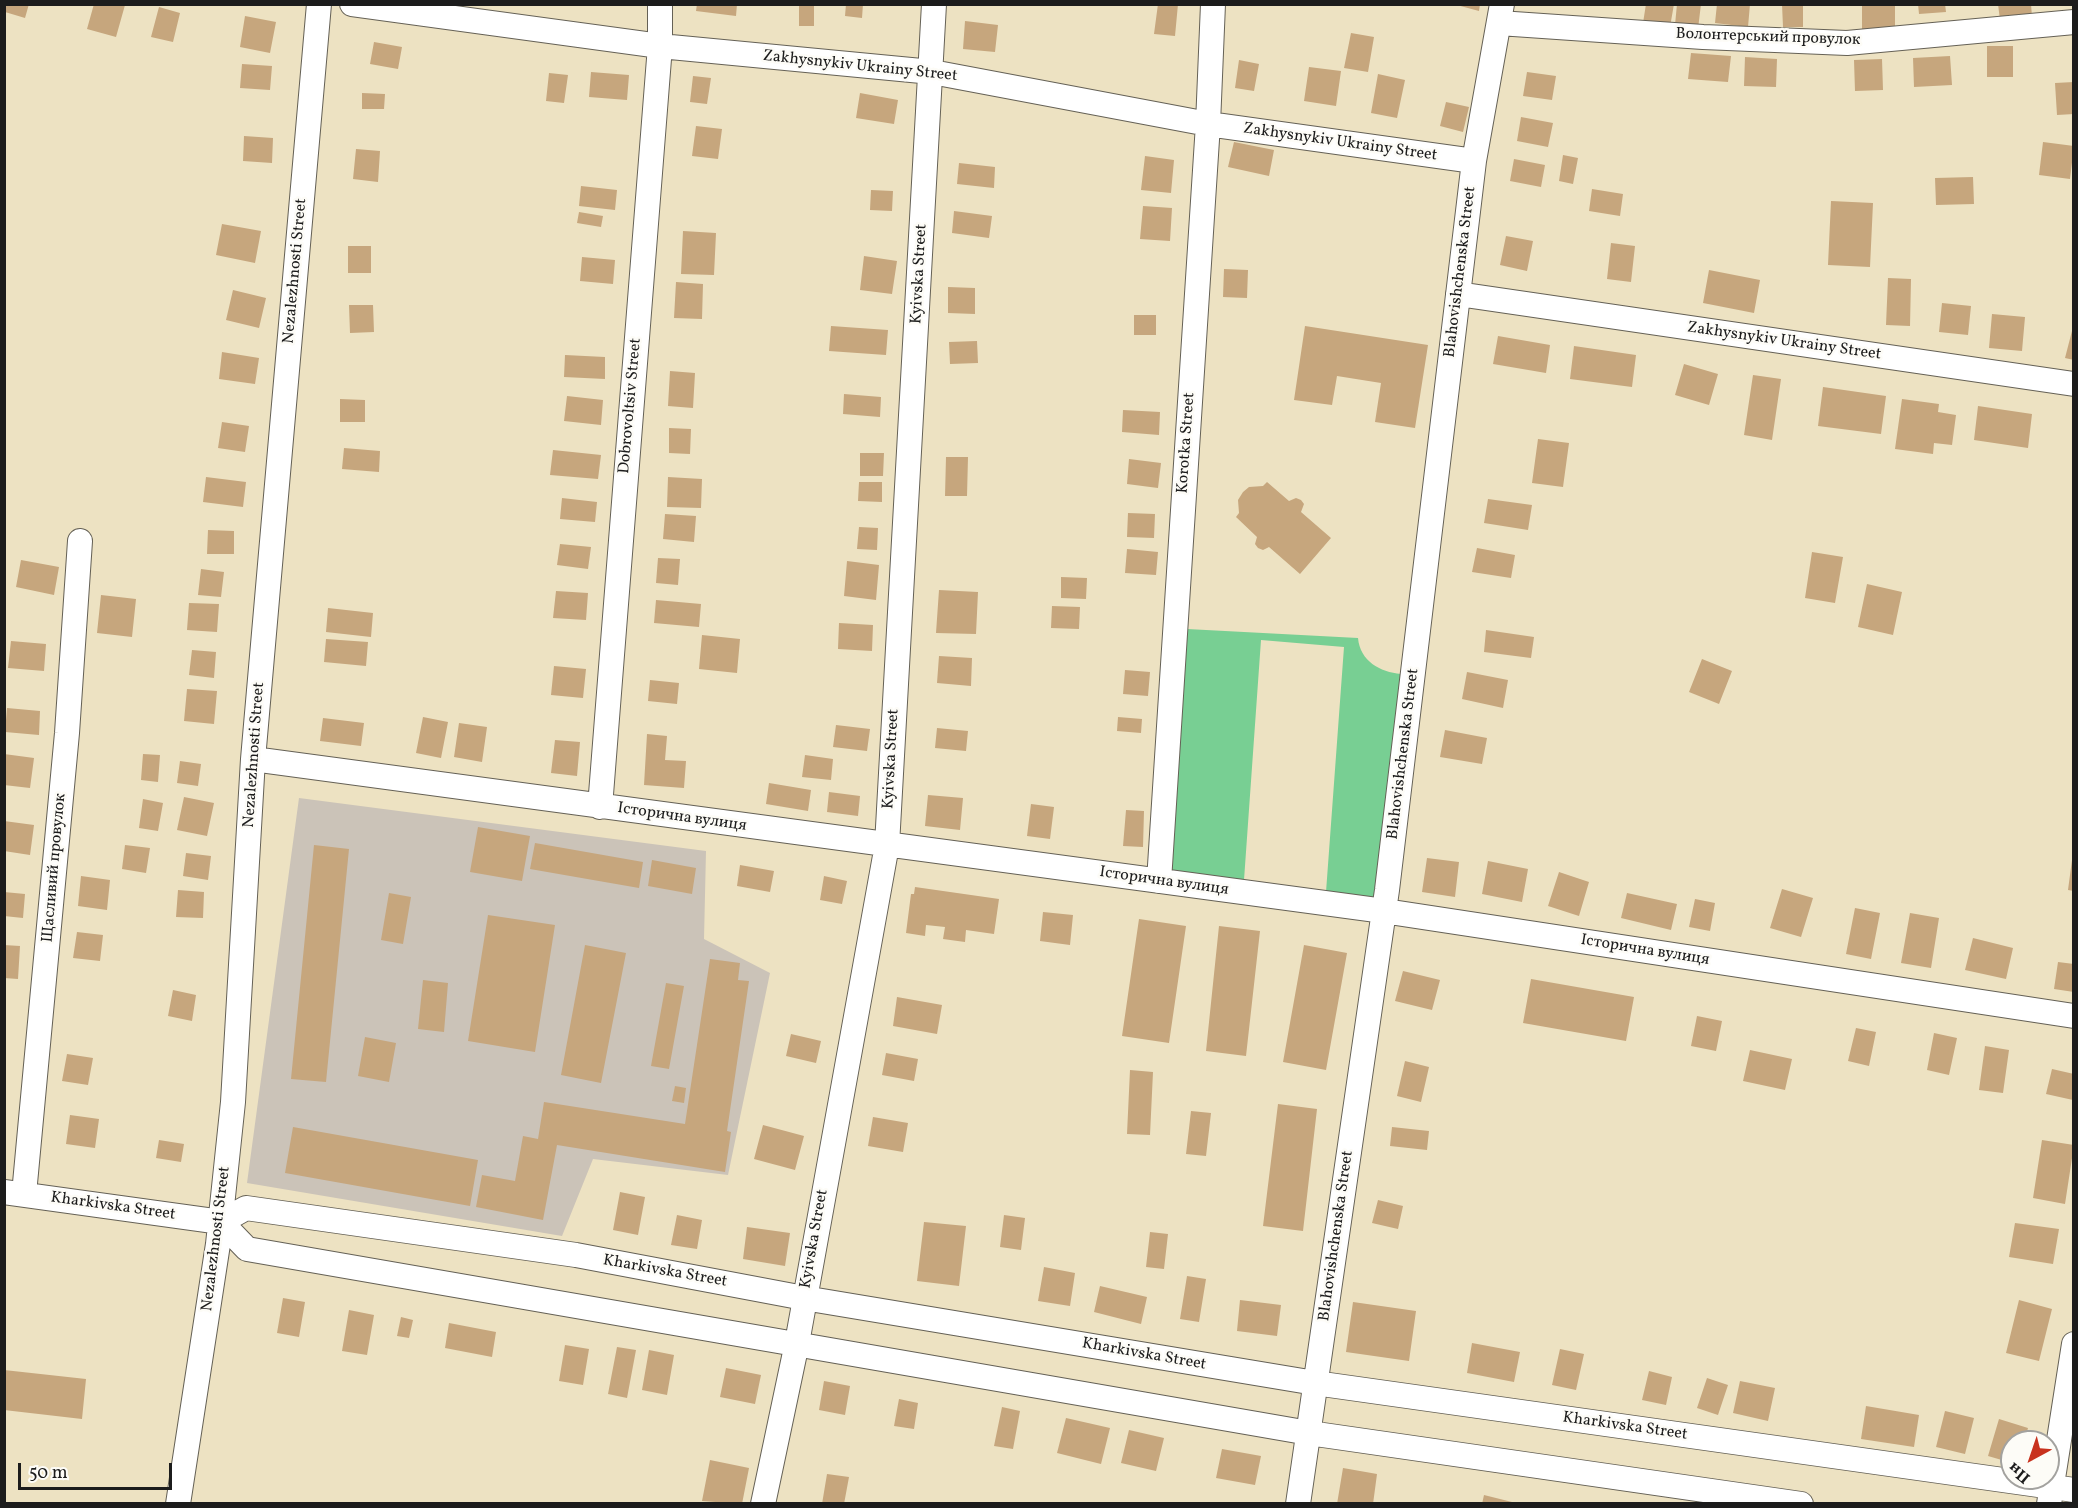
<!DOCTYPE html>
<html>
<head>
<meta charset="utf-8">
<style>
  body { margin:0 }
  #map { position:relative; width:2078px; height:1508px; overflow:hidden; background:#ede2c2; font-family:Vollkorn,serif }
  canvas { display:block }
  .frame { position:absolute; inset:0; border:6px solid #1c1c1c; pointer-events:none }
  .north { position:absolute; left:2000px; top:1430px; width:60px; height:60px; box-sizing:border-box; background:#fdfcf7; border:2px solid #a3a29f; border-radius:50%; rotate:220deg; font-size:16px; font-weight:700; line-height:24px; text-align:center; color:#1c1c1c }
  .north::after { content:''; display:block; margin:auto; width:21px; height:27px; background:#c8321e; clip-path:polygon(50% 0,100% 100%,50% 72%,0 100%) }
  .scale { position:absolute; left:18px; top:1463px; width:154px; height:27px; box-sizing:border-box; border:3px solid #1c1c1c; border-top:0; padding-left:8px; font-size:18px; line-height:21px; white-space:nowrap; color:#1c1c1c; -webkit-text-stroke:4px #fdfcf7; paint-order:stroke }
</style>
</head>
<body>
<div id="map">
<canvas width="2078" height="1508"></canvas>
<div class="frame"></div>
<div class="north">Пн</div>
<div class="scale">50 m</div>
</div>
<script>
const c = document.querySelector('canvas').getContext('2d');
c.lineJoin = 'round';
function fill(path, color) {
  c.fillStyle = color;
  c.fill(path, 'evenodd');
}
function strokePath(path, color, width, dash) {
  c.strokeStyle = color;
  c.lineWidth = width;
  c.lineCap = dash ? 'butt' : 'round';
  c.setLineDash(dash || []);
  c.stroke(path);
}
function drawText(font, color, halo, rows, align = 'center') {
  c.font = font + ' Vollkorn,serif';
  c.lineWidth = 5;
  c.setLineDash([]);
  c.textBaseline = 'middle';
  c.strokeStyle = halo;
  c.fillStyle = color;
  for (const [text, x, y, turn = 0] of rows) {
    c.save();
    c.translate(x, y);
    c.rotate((+turn || 0) * Math.PI / 180);
    c.textAlign = isNaN(turn) ? turn : align;
    if (halo) c.strokeText(text, 0, 0);
    c.fillText(text, 0, 0);
    c.restore();
  }
}
const industrial = new Path2D(`
  M299 798 706 851 704 939 770 973 728 1175 593 1159 562 1236 247 1183Z`);
const green = new Path2D(`
  M1187 629 1358 638C1360 661 1380 672 1401 674L1374 900 1326 892 1344 647 1261 640 1244 880 1171 871Z`);
const building = new Path2D(`
  M5 4H29L25 18 5 12Z
  M94 4 125 5 116 37 87 29Z
  M697 4H737L736 16 696 11Z
  M799 4H814V26H799Z
  M846 4H863L862 18 845 16Z
  M1158 4H1178L1175 36 1154 34Z
  M1453 4H1480L1479 11Z
  M1646 4H1674L1670 27 1643 23Z
  M1677 4H1701L1698 29 1675 25Z
  M1717 4H1750L1748 27 1715 23Z
  M1782 4H1803V27H1783Z
  M1862 4H1895V31L1862 30Z
  M1918 4H1945L1946 12 1919 14Z
  M1998 4H2031L2032 17 2000 20Z
  M159 7 180 13 173 42 151 37Z
  M245 16 276 22 270 53 240 47Z
  M965 21 998 25 995 52 963 49Z
  M1351 33 1374 37 1368 72 1344 68Z
  M374 42 402 47 398 69 370 64Z
  M1987 46H2013V77H1987Z
  M1691 53 1731 56 1728 82 1688 79Z
  M1950 56 1952 85 1914 87 1913 58Z
  M1745 57 1777 59 1776 87 1744 86Z
  M1882 59 1883 90 1855 91 1854 60Z
  M1239 60 1259 64 1254 91 1235 88Z
  M242 64 272 66 270 90 240 88Z
  M1309 67 1341 71 1336 106 1304 101Z
  M591 72 629 75 627 100 589 97Z
  M1527 72 1556 76 1552 100 1523 96Z
  M549 73 568 75 564 103 546 101Z
  M1378 74 1405 80 1397 118 1371 113Z
  M693 76 711 78 707 104 690 102Z
  M2074 82V114L2057 115 2055 83Z
  M362 93 385 94 384 109H362Z
  M860 93 898 100 894 124 856 118Z
  M1446 102 1469 107 1463 132 1440 126Z
  M1521 117 1553 123 1548 147 1517 141Z
  M696 126 722 129 718 159 692 156Z
  M244 136 273 138 272 163 243 161Z
  M1234 142 1274 150 1269 176 1228 167Z
  M2043 142 2074 146 2070 179 2039 175Z
  M356 149 380 151 378 182 353 179Z
  M1563 155 1578 158 1573 184 1559 181Z
  M1145 156 1174 160 1171 193 1141 190Z
  M1514 159 1545 165 1541 187 1510 181Z
  M959 163 995 167 994 188 957 184Z
  M1973 177 1974 204 1936 205 1935 178Z
  M581 186 617 190 615 210 579 206Z
  M1592 189 1623 194 1620 216 1589 211Z
  M871 190 893 191 892 211 870 210Z
  M1831 201 1873 203 1870 267 1828 265Z
  M1143 206 1172 208 1170 241 1140 239Z
  M954 211 992 216 989 238 952 233Z
  M579 212 603 216 601 227 577 223Z
  M222 224 261 231 255 263 216 255Z
  M683 231 716 233 714 275 681 274Z
  M1506 236 1533 241 1527 271 1500 265Z
  M1611 243 1635 246 1631 282 1607 279Z
  M348 246H371V273H348Z
  M864 256 897 261 892 294 860 290Z
  M582 257 615 260 613 284 580 281Z
  M1224 269 1248 270 1247 298 1223 297Z
  M1709 270 1760 280 1754 313 1703 303Z
  M1888 278 1911 279 1910 326 1886 325Z
  M676 282 703 284 702 319 674 318Z
  M948 287 975 288V314L948 313Z
  M233 290 266 298 259 328 226 320Z
  M1942 303 1971 306 1968 335 1939 332Z
  M349 305H373L374 332 350 333Z
  M1992 314 2025 317 2022 351 1989 348Z
  M1134 315H1156V335H1134Z
  M831 326 888 330 886 355 829 351Z
  M1305 326 1428 345 1415 428 1375 422 1381 383 1337 376 1332 405 1294 400Z
  M2073 327H2074V360L2065 358Z
  M1498 336 1550 345 1546 373 1493 364Z
  M977 341 978 363 950 364 949 342Z
  M1574 346 1636 355 1632 387 1570 379Z
  M222 352 259 358 255 384 219 379Z
  M565 355 605 357V379L564 377Z
  M1684 364 1718 374 1709 405 1675 395Z
  M670 371 695 373 693 408 668 406Z
  M1753 375 1781 379 1772 440 1744 435Z
  M1823 387 1886 396 1881 434 1818 426Z
  M844 394 881 397 880 417 843 414Z
  M567 396 603 400 601 425 564 421Z
  M340 399 365 400V422H340Z
  M1902 399 1939 404 1938 412 1956 415 1952 445 1934 443 1933 454 1895 449Z
  M1978 406 2032 414 2028 448 1974 440Z
  M1123 410 1160 412 1159 435 1122 432Z
  M222 422 249 426 245 452 218 448Z
  M669 428 691 429 690 454 669 453Z
  M1538 439 1569 443 1563 487 1532 483Z
  M344 448 380 451 379 472 342 469Z
  M553 450 601 455 598 479 550 475Z
  M860 453H884L883 476H860Z
  M946 457H968L967 496H945Z
  M1129 459 1161 463 1158 488 1127 484Z
  M206 477 246 482 243 507 203 502Z
  M668 477 702 479 701 508 667 507Z
  M859 482H882V502L858 501Z
  M1267 482 1289 501 1296 498 1301 500 1304 504 1301 512 1331 538 1300 574 1269 547 1263 550 1258 548 1255 544 1257 537 1236 517 1239 513 1238 500 1243 492 1249 487 1263 486Z
  M562 498 597 502 595 522 560 519Z
  M1488 499 1532 505 1528 530 1484 523Z
  M1128 513 1155 514 1154 538 1127 537Z
  M665 514 696 516 694 542 663 539Z
  M859 527 878 528 877 550 857 549Z
  M208 530 234 531V554H207Z
  M560 544 591 547 588 569 557 565Z
  M1477 548 1515 555 1511 578 1472 572Z
  M1127 549 1158 552 1156 575 1125 573Z
  M1812 552 1843 557 1835 603 1805 598Z
  M658 558 680 559 678 585 656 583Z
  M21 560 59 567 54 595 16 587Z
  M847 561 879 565 876 600 844 596Z
  M201 569 224 572 221 597 198 595Z
  M1061 577 1087 578 1086 599 1061 598Z
  M1867 584 1902 592 1893 635 1858 627Z
  M939 590 978 592 976 634 936 633Z
  M556 591 588 593 586 620 553 618Z
  M101 595 136 599 132 637 97 633Z
  M656 600 701 604 699 627 654 623Z
  M189 603 219 604 217 632 187 630Z
  M1052 606 1080 607 1079 629 1051 628Z
  M328 608 373 613 371 637 326 632Z
  M839 623 873 625 872 651 838 649Z
  M1486 630 1534 637 1531 658 1484 652Z
  M702 635 740 639 737 673 699 669Z
  M326 639 368 642 366 666 324 662Z
  M11 641 46 644 44 671 8 668Z
  M192 650 216 652 214 678 189 675Z
  M939 656 972 658 971 686 937 683Z
  M1702 659 1732 671 1719 704 1689 692Z
  M554 666 586 669 583 698 551 695Z
  M1125 670 1150 672 1148 696 1123 694Z
  M1467 672 1508 680 1503 708 1462 699Z
  M650 680 679 683 677 704 648 701Z
  M187 689 217 691 214 724 184 721Z
  M7 708 40 711 39 735 5 732Z
  M423 717 448 722 441 758 416 753Z
  M1118 717 1142 719 1141 733 1117 731Z
  M323 718 364 723 361 746 320 741Z
  M459 723 487 727 482 762 454 757Z
  M836 725 870 729 867 751 833 747Z
  M937 728 968 731 966 751 935 748Z
  M1445 730 1487 738 1482 764 1440 757Z
  M647 734 667 736 665 760 686 761 684 788 644 785Z
  M555 740 580 742 577 776 551 773Z
  M4 754 34 758 30 788 4 785Z
  M143 754 160 755 158 782 141 780Z
  M805 755 833 759 831 780 802 777Z
  M180 761 201 764 198 786 177 783Z
  M769 783 811 790 808 811 766 804Z
  M829 792 860 796 858 816 827 812Z
  M928 795 963 798 960 830 925 826Z
  M184 797 214 803 207 836 177 830Z
  M143 799 163 803 158 831 139 828Z
  M1031 804 1054 807 1050 839 1027 836Z
  M1126 810 1144 811 1143 847 1123 846Z
  M4 821 34 825 30 855 4 851Z
  M478 827 530 836 522 881 470 872Z
  M535 843 643 862 639 888 530 869Z
  M125 845 150 848 146 873 122 869Z
  M314 845 349 849 326 1082 291 1079Z
  M186 853 211 856 208 880 183 876Z
  M1427 858 1459 862 1455 897 1422 892Z
  M652 860 696 868 692 894 648 886Z
  M2072 860H2074V891L2068 890Z
  M1488 861 1528 869 1522 902 1482 894Z
  M740 865 774 871 770 892 737 886Z
  M1559 872 1589 882 1579 916 1548 906Z
  M81 876 110 880 107 910 78 906Z
  M824 876 847 881 842 904 820 900Z
  M915 887 999 899 994 934 966 930 965 942 943 939 945 927 926 925 925 936 906 933 911 894H914Z
  M1782 889 1813 898 1801 937 1770 928Z
  M178 890 204 892 203 918 176 917Z
  M4 892 25 894 23 918 4 916Z
  M389 893 411 897 403 944 381 940Z
  M1627 893 1677 904 1671 930 1621 918Z
  M1695 899 1715 903 1710 931 1689 927Z
  M1855 908 1880 913 1871 959 1846 954Z
  M1043 912 1073 915 1070 945 1040 941Z
  M1910 913 1939 918 1931 968 1901 963Z
  M488 915 555 925 535 1052 468 1041Z
  M1139 919 1186 926 1169 1043 1122 1036Z
  M1219 926 1260 931 1246 1056 1206 1051Z
  M77 932 103 935 100 961 73 958Z
  M1973 938 2013 948 2006 979 1965 970Z
  M4 945 20 946 18 979 4 978Z
  M585 945 626 953 601 1083 561 1075Z
  M1304 945 1347 953 1326 1070 1283 1062Z
  M710 959 740 963 738 980 749 981 727 1131 731 1132 725 1172 557 1145 543 1220 476 1207 482 1175 515 1181 523 1136 538 1139 544 1102 685 1124Z
  M2058 962 2074 964V992L2054 989Z
  M1403 971 1440 980 1432 1010 1395 1001Z
  M1531 979 1634 997 1626 1041 1523 1023Z
  M423 980 448 983 444 1032 418 1029Z
  M666 983 684 986 669 1069 651 1066Z
  M173 990 196 995 192 1021 168 1016Z
  M897 997 942 1005 937 1034 893 1026Z
  M1697 1016 1722 1021 1716 1051 1691 1046Z
  M1856 1028 1876 1032 1869 1066 1848 1061Z
  M1934 1033 1957 1038 1949 1075 1927 1070Z
  M791 1034 821 1041 816 1063 786 1056Z
  M365 1037 396 1043 389 1082 358 1076Z
  M1985 1046 2009 1050 2003 1093 1979 1090Z
  M1750 1050 1792 1059 1785 1090 1743 1081Z
  M886 1053 918 1059 914 1081 882 1075Z
  M67 1054 93 1058 88 1085 62 1081Z
  M1405 1061 1429 1067 1421 1102 1397 1096Z
  M2052 1069 2074 1074 2073 1100 2046 1094Z
  M1130 1070 1153 1072 1150 1135 1127 1134Z
  M675 1086 686 1088 684 1103 672 1101Z
  M1278 1104 1317 1109 1303 1231 1263 1226Z
  M1191 1111 1211 1113 1206 1156 1186 1154Z
  M70 1115 99 1119 95 1148 66 1144Z
  M873 1117 908 1123 903 1152 868 1146Z
  M763 1125 804 1136 795 1170 754 1159Z
  M293 1127 478 1160 470 1206 285 1173Z
  M1392 1127 1429 1131 1427 1150 1390 1146Z
  M159 1140 184 1144 181 1162 156 1158Z
  M2042 1140 2074 1145 2065 1204 2033 1198Z
  M620 1192 645 1197 638 1235 613 1230Z
  M1378 1200 1403 1206 1398 1229 1372 1223Z
  M677 1215 702 1220 697 1249 671 1245Z
  M1004 1215 1025 1218 1021 1250 1000 1247Z
  M924 1222 966 1226 959 1286 917 1281Z
  M2015 1223 2059 1229 2053 1264 2009 1257Z
  M747 1227 790 1233 785 1266 743 1259Z
  M1150 1232 1168 1234 1164 1269 1146 1267Z
  M1044 1267 1075 1273 1070 1306 1038 1301Z
  M1187 1276 1206 1279 1199 1322 1180 1319Z
  M1100 1286 1147 1297 1141 1324 1094 1312Z
  M283 1298 305 1302 299 1337 277 1333Z
  M1240 1300 1281 1305 1277 1336 1237 1331Z
  M2019 1300 2052 1309 2039 1361 2006 1353Z
  M1353 1302 1416 1311 1409 1361 1346 1352Z
  M349 1310 374 1315 367 1355 342 1351Z
  M401 1317 413 1320 409 1338 397 1336Z
  M449 1323 496 1332 492 1357 445 1348Z
  M1472 1343 1520 1352 1514 1382 1467 1373Z
  M565 1345 589 1349 583 1385 559 1381Z
  M617 1347 636 1350 627 1398 608 1394Z
  M1560 1349 1584 1354 1576 1390 1552 1385Z
  M649 1350 674 1355 667 1395 642 1390Z
  M726 1368 761 1375 755 1404 720 1397Z
  M4 1370 86 1379 82 1419 4 1410Z
  M1649 1371 1672 1377 1666 1405 1642 1400Z
  M1707 1378 1728 1385 1718 1415 1697 1408Z
  M824 1381 850 1386 845 1415 819 1410Z
  M1740 1381 1775 1388 1768 1421 1733 1413Z
  M899 1399 918 1403 914 1429 894 1426Z
  M1866 1406 1919 1415 1914 1447 1861 1439Z
  M1002 1407 1020 1411 1013 1449 994 1446Z
  M1945 1411 1974 1418 1965 1454 1936 1447Z
  M1066 1418 1110 1428 1101 1464 1057 1453Z
  M1999 1419 2028 1428 2024 1442H2012V1463L1988 1456Z
  M1129 1430 1164 1438 1156 1471 1121 1463Z
  M1222 1449 1261 1456 1255 1485 1216 1478Z
  M710 1460 749 1468 742 1504 702 1501Z
  M1343 1468 1377 1474 1373 1504H1337Z
  M827 1474 849 1477 844 1504H822Z
  M1484 1495 1516 1503V1504H1482Z`);
const minor = new Path2D(`
  M352 4 660 46 932 72 1208 124 1474 161
  M1499 23 1703 37 1847 43 2074 22
  M1458 294 2074 384
  M253 759 1384 911 2074 1016
  M600 807 660 46V4
  M1159 881 1208 124 1213 4
  M4 1192 221 1222 247 1249 1309 1433 1801 1504
  M24 1194 67 733 80 541
  M221 1222 246 1208 576 1255 804 1298 1315 1383 2074 1490
  M178 1504 218 1244 233 1102 253 759 319 4
  M763 1504 797 1343 887 845 934 4
  M1298 1504 1387 890 1474 161 1502 4
  M2049 1504 2074 1344`);
const streetNames = [
  ["Волонтерський провулок",1768,38,2],
  ["Zakhysnykiv Ukrainy Street",860,67,6],
  ["Zakhysnykiv Ukrainy Street",1340,143,8],
  ["Nezalezhnosti Street",296,271,-85],
  ["Blahovishchenska Street",1461,272,-83],
  ["Kyivska Street",920,274,-87],
  ["Zakhysnykiv Ukrainy Street",1784,342,8],
  ["Dobrovoltsiv Street",631,406,-85],
  ["Korotka Street",1187,443,-86],
  ["Blahovishchenska Street",1404,754,-83],
  ["Nezalezhnosti Street",255,755,-86],
  ["Kyivska Street",892,759,-87],
  ["Історична вулиця",682,818,8],
  ["Щасливий провулок",55,868,-85],
  ["Історична вулиця",1164,882,8],
  ["Історична вулиця",1645,951,9],
  ["Kharkivska Street",113,1207,8],
  ["Blahovishchenska Street",1337,1236,-82],
  ["Nezalezhnosti Street",217,1239,-83],
  ["Kyivska Street",815,1239,-80],
  ["Kharkivska Street",665,1272,10],
  ["Kharkivska Street",1144,1355,10],
  ["Kharkivska Street",1625,1427,8]
];
fill(industrial, '#cbc3b8');
fill(green, '#78cf93');
fill(building, '#c6a67d');
strokePath(minor, '#656156', 26);
strokePath(minor, '#fff', 24);
drawText('16px', '#1c1c1c', '#fdfcf7', streetNames);
</script>
</body>
</html>
